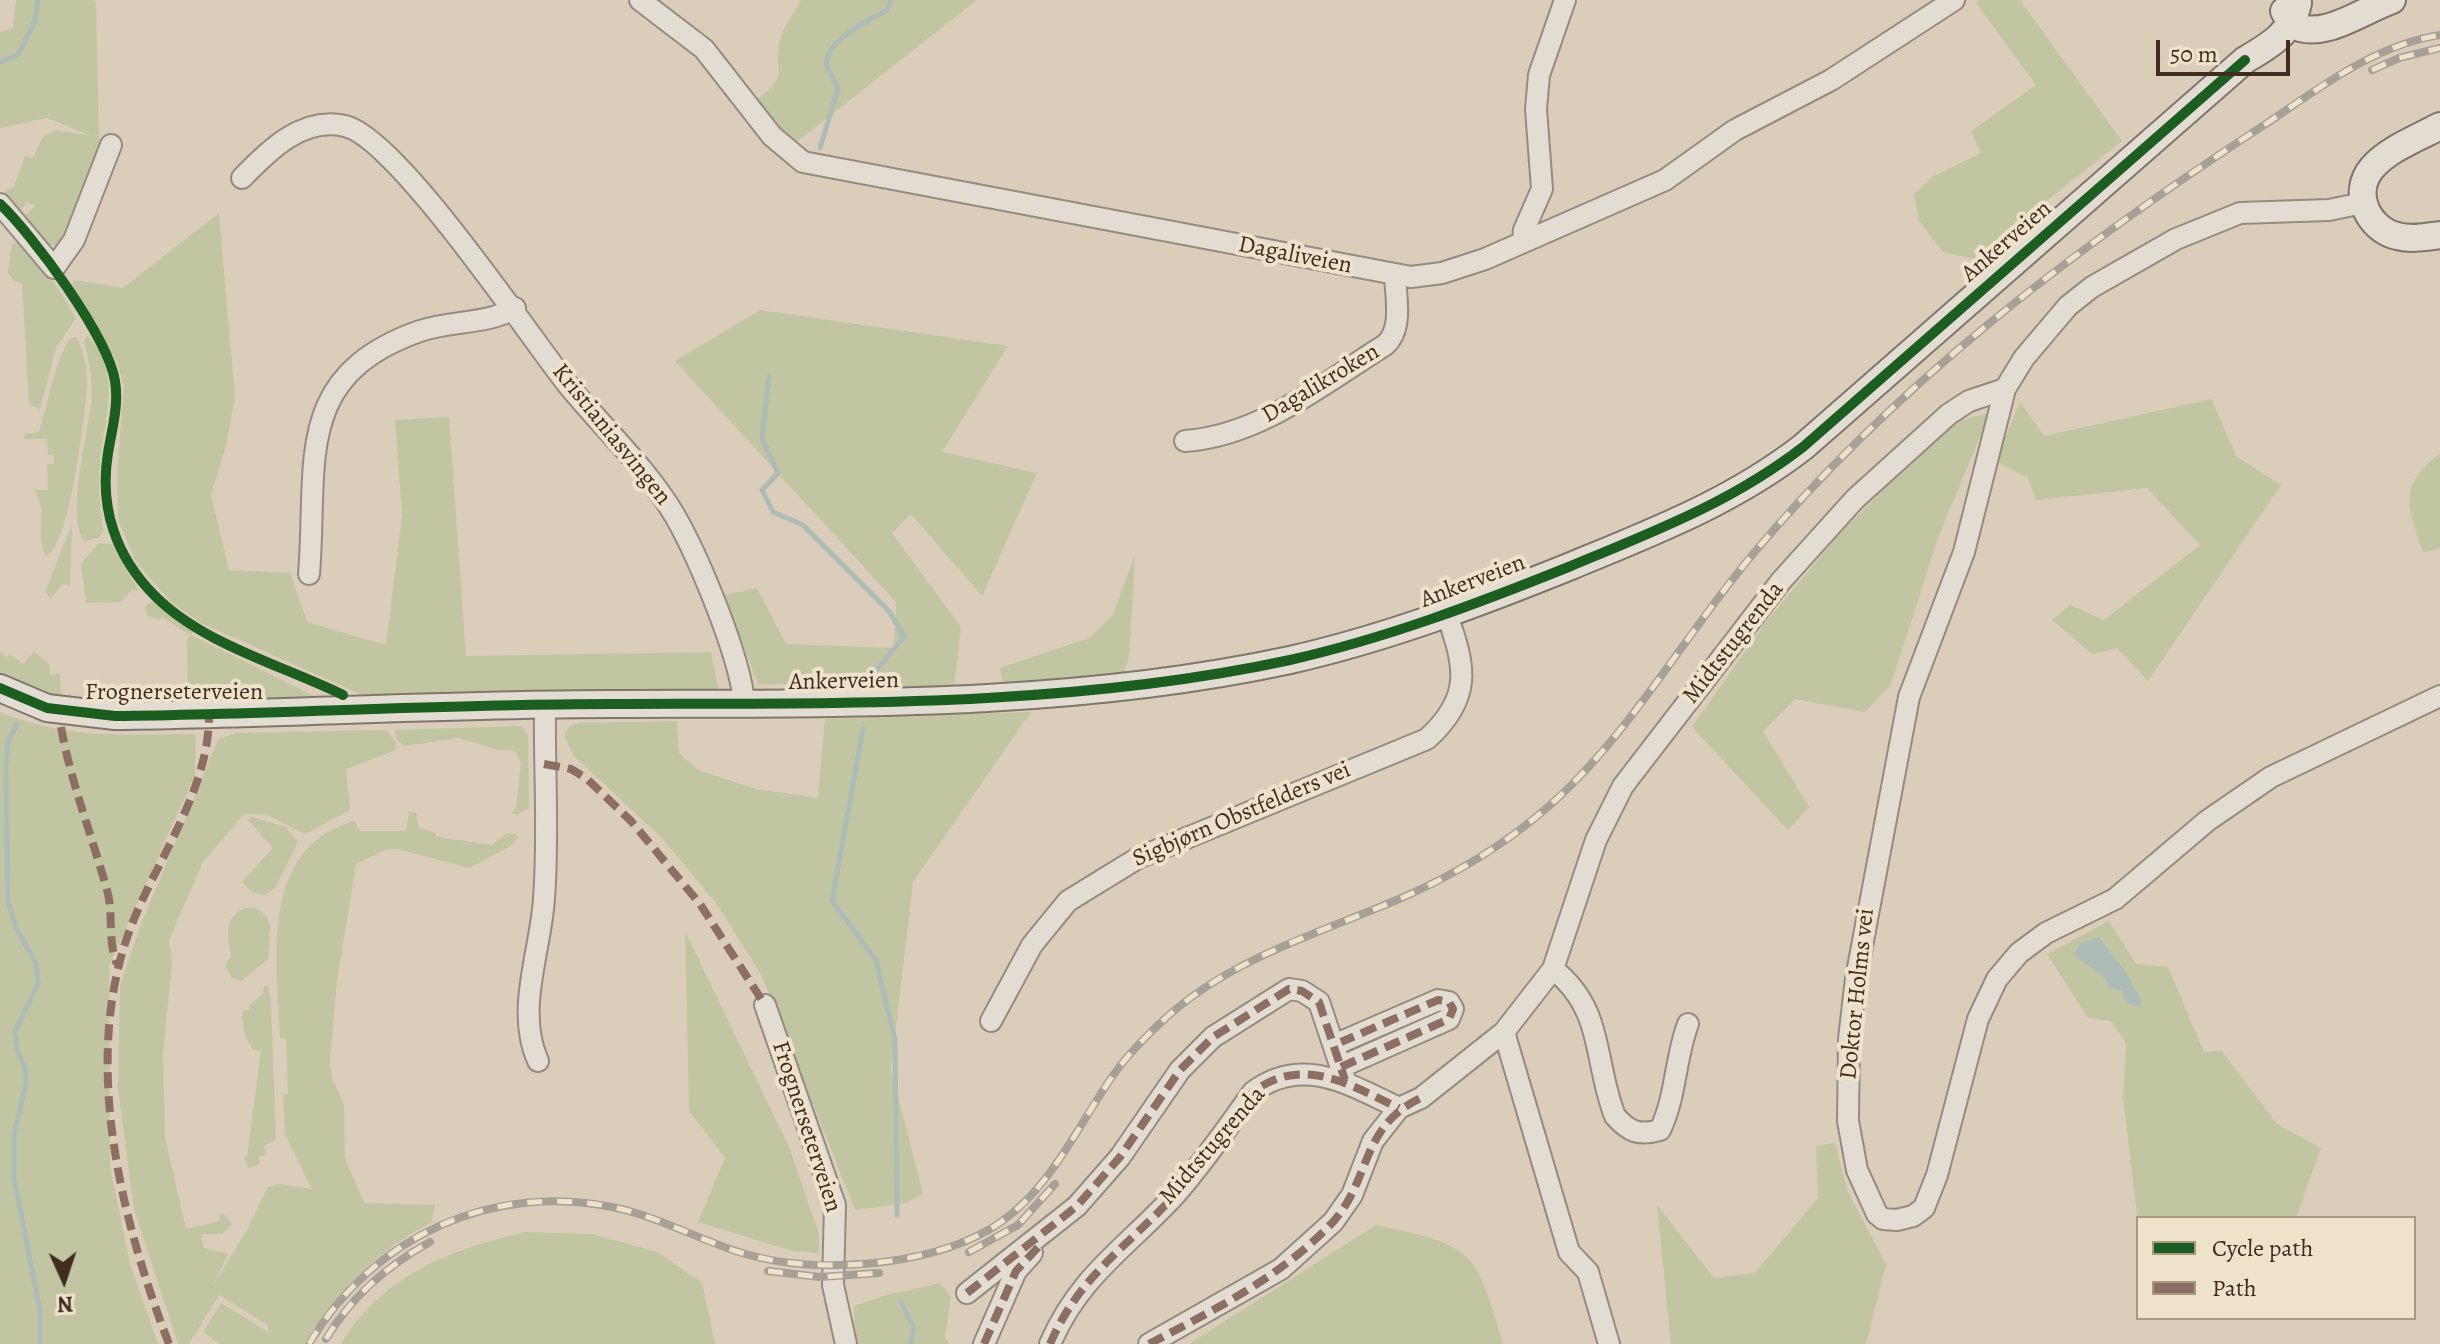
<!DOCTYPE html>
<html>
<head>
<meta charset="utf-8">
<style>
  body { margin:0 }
  #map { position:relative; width:2440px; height:1344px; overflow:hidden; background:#daceba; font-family:Alegreya,serif }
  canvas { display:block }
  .legend { position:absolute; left:2136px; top:1216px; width:280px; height:104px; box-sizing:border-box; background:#efe2ca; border:2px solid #a99a86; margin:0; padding:10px 14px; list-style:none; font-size:24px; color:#402d1f }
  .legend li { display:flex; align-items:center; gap:16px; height:40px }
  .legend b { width:40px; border:2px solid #a99a86 }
  .north { position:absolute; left:24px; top:1240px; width:80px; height:80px; -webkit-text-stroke:6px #efe2ca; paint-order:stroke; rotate:177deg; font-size:22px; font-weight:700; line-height:32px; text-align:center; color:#402d1f }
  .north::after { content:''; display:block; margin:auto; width:28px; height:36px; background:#402d1f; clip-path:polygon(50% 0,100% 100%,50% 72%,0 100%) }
  .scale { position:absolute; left:2156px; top:40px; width:134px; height:36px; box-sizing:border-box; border:4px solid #402d1f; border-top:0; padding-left:10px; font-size:24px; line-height:28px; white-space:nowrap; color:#402d1f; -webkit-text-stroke:6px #efe2ca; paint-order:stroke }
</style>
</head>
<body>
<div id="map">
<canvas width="2440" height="1344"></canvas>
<ul class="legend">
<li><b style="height:10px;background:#1b5e20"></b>Cycle path</li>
<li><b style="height:10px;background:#8d6e63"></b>Path</li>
</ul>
<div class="north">N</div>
<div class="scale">50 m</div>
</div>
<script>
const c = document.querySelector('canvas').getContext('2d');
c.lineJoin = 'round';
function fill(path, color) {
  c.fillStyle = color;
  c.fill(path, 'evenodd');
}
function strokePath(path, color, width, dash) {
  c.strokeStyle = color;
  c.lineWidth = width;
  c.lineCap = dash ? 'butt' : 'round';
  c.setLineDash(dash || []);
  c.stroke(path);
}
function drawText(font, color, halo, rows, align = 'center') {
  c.font = font + ' Alegreya,serif';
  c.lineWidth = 8;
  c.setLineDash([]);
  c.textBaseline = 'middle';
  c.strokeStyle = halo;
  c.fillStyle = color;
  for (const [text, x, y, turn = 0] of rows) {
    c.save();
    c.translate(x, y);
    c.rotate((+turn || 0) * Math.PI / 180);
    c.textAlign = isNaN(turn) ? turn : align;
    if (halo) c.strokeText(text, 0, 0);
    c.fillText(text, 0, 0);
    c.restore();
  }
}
const green = new Path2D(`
  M16 0H94L96 3 99 138 106 142 69 240 59 247 48 244 24 217 35 206 27 202 19 213 6 197 5 190 14 187 25 156 33 158 43 136 57 130 92 136 47 118 0 128V32L13 28Z
  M801 0H977L789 148 756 100C792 76 772 71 780 40 783 27 795 12 801 0Z
  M1980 0H2020L2122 141 1973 259 1943 252 1919 221 1914 194 1932 177 1981 153 1971 131 2036 85 1976 3Z
  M219 213 235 398 225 450 211 495 229 570 290 573 307 622 386 645 402 516 395 420 449 417 466 656 711 652 718 689 369 698 199 622 170 601 136 562 118 520 117 474 124 386 116 360 73 287 74 280 123 288Z
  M19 240 47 271 76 318 56 348 40 409 29 404 22 283 15 282 8 273 12 244Z
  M760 310 1008 346 942 452 1037 473 982 596 911 514 892 533 961 627 954 687 758 684 724 595 757 588 786 644 894 648 896 602 675 361Z
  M87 335C123 373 104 417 100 462 98 484 99 510 104 531L98 538 84 541C65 516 90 427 92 395 92 376 88 358 84 340Z
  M77 337C83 351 88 371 87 386 85 414 70 546 46 556 34 537 49 508 34 490H48L47 464H54V455H48L47 439H24L25 434 39 432 58 362 69 339Z
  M2211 399 2237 457 2281 485 2148 681 2117 648 2092 654 2052 620 2070 605 2104 620 2200 545 2147 488 2036 500 2028 478 1995 461 2020 402 2044 436Z
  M1990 413 1939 535 1891 684 1865 712 1795 699 1763 731 1809 807 1788 830 1692 727 1765 623 1840 533 1911 462 1960 420Z
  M2440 453V549L2423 552C2408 506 2397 487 2440 453Z
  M72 524 70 586 63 584 51 598 45 592Z
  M99 543 112 544 139 592 132 590 121 602 86 603 81 564Z
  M1135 555 1129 657 1123 676 1003 685 1000 668 1089 638 1113 615Z
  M153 601 194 630 191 635 316 697 188 703 187 640 190 635 162 617 159 620 147 616 145 607Z
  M0 651 7 657 10 654 23 664 34 652 49 664 50 675 60 674 61 697 0 673Z
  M0 712C63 739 127 735 194 734L196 738 195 775 109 966 110 1166 130 1264 158 1344H0Z
  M1031 712 913 882 891 1069 923 1194 906 1203 855 1210 762 976 716 903 662 838 574 756 564 735 571 725 580 723 677 721 679 753 698 770 756 789 818 798 825 719Z
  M522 726 528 736 529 808 517 815 512 813 516 807 521 763 515 751 498 750 459 738 404 746 397 740 395 730Z
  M386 730 395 741 396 750 346 769 350 810 305 834 267 815 244 814 203 862 169 940 172 964 163 1054 165 1137 186 1229 220 1221 219 1214H224L232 1224 222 1234H201L204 1248 228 1254 213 1285 247 1230 268 1187 278 1184 312 1189 285 1134 283 1095 288 1094 286 1039 280 1038C278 978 263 886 315 841 326 831 341 826 354 820L360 831H406L409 812 416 813 419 828 434 832 437 837 492 845 507 833 516 834 518 838 509 847 469 868 398 849 385 850 356 864 337 981 330 1060 332 1078 344 1104 345 1158 364 1203 435 1205 432 1222C377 1251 337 1291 304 1344H220L203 1332 221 1303 270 1333 266 1324 219 1295 189 1344H178L134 1209 118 1088 120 985 140 927 218 740 236 733Z
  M252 817 285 827 298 842 275 888 265 895 253 893 242 882 273 848 248 820Z
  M246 908H256L266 916 270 926 268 959 241 981 232 978 225 965 231 957C228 936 222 917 246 908Z
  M2109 921 2136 964 2168 967 2204 1052 2222 1051 2277 1124 2321 1148 2296 1218H2138V1223L2123 1097 2126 1043 2111 1021 2088 1018 2047 954Z
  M685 931 790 1149 819 1234V1253L792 1251 698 1222 725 1158 689 1111Z
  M264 986H268L271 1001 276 1140 264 1146 267 1154 258 1157 260 1164 249 1168 243 1158 247 1157 261 1050H253L244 1034 242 1011 249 1010V1005L263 994Z
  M1835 1143 1848 1192 1886 1264 1866 1344H1671L1657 1205 1714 1278 1755 1273 1818 1198 1816 1146Z
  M1376 1225C1473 1246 1476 1248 1503 1344H1189Z
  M525 1232 592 1234 657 1252 702 1283 715 1344H341C383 1275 449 1250 525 1232Z
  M940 1283 951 1297 945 1338 950 1344H855L854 1306 887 1295Z`);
const water = new Path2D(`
  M2099 937 2128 976 2142 1002 2139 1007 2126 1002 2122 991 2110 988 2103 976 2074 955 2081 943Z`);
const stream = new Path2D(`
  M0 62 18 55 35 21 38 0
  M820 148 838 89C836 82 829 73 827 66 823 41 870 20 887 10L891 0
  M769 377 762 438 778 473 762 490 773 512 803 525 889 611 904 637 873 674
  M17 724 8 742 6 768 8 902 16 928 36 963 38 984 15 1032 17 1051 25 1067 26 1084 14 1135V1178L40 1311V1344
  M863 729 832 901 876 960 895 1040 897 1215
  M901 1302 914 1329 910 1344`);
const street = new Path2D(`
  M640 0 704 49 772 136 803 162 1411 277 1442 273 1485 259 1665 180 1735 130 1831 80 1954 0
  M242 178C269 150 303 116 345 126 397 138 529 336 568 385 603 428 647 468 675 516 698 556 741 658 744 703
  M2363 203 2329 210 2240 213 2176 239 2092 287 2068 306 2024 358 2005 389 1964 552 1909 697 1856 978 1849 1039 1848 1121 1857 1170 1877 1214 1883 1219 1897 1220 1913 1216 1924 1208 1937 1175 1978 1019 1997 979 2019 953 2046 933 2115 899 2207 821 2271 777 2440 696
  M0 204 54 268 74 240 111 145
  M1523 241 1524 230 1542 189 1536 109 1539 75 1565 0
  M1185 441C1260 436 1324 383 1385 345 1403 330 1396 298 1395 276
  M309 574C318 462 292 376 420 331 452 320 486 325 515 308
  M1553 969C1605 1010 1593 1060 1615 1116 1629 1132 1639 1136 1660 1130 1676 1098 1675 1058 1688 1024
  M765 1005 835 1205 833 1285 846 1344
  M991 1021 1032 945 1068 901 1138 858 1427 739C1472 698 1466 668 1447 615
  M1504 1032 1569 1252 1588 1272 1609 1344
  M538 1061C515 1010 541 951 544 898 549 834 544 770 545 706
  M1341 1067 1449 1019 1453 1009 1449 1002 1438 1000 1341 1042
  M967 1293 1077 1206 1120 1157 1180 1070 1213 1037 1289 989 1302 991 1319 1002 1345 1080
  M984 1344 1016 1271 1032 1253
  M1050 1344C1079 1276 1127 1247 1175 1195 1203 1163 1228 1127 1253 1092 1303 1054 1352 1086 1399 1108
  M1149 1344 1281 1269 1333 1222 1352 1195 1373 1141 1399 1108 1421 1098 1504 1032 1553 969 1596 840 1623 786 1781 581 1855 499 1949 414 1969 401 2005 389`);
const secondary = new Path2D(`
  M2284 11 2292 25C2323 41 2361 11 2392 0
  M2440 126C2418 138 2388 149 2372 168 2351 193 2368 229 2397 236 2411 240 2426 237 2440 235
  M0 688 47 708 115 716C281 714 447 704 612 704 839 703 1067 708 1290 660 1387 638 1479 603 1571 566 1653 532 1732 502 1803 447L2245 60C2269 46 2292 33 2298 3`);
const rail = new Path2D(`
  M2372 70 2399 58 2440 48
  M969 1252 1018 1225 1055 1184
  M768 1271 820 1277 879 1273
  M326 1339C351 1297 388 1265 430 1242
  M309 1344C373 1236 493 1181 617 1208 661 1218 700 1240 742 1253 814 1275 925 1267 990 1229 1048 1195 1076 1128 1114 1074 1130 1052 1148 1034 1168 1016 1235 956 1326 931 1406 896 1455 874 1501 847 1542 812 1627 740 1682 638 1753 554 1894 386 2070 252 2252 133 2311 95 2369 46 2440 35`);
const quiet = new Path2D(`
  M61 727C71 783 92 836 107 890 114 915 107 940 117 964
  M544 764 571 769 586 778 631 821 700 904 765 1005
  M1341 1067 1449 1019 1453 1009 1449 1002 1438 1000 1341 1042
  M967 1293 1077 1206 1120 1157 1180 1070 1213 1037 1289 989 1302 991 1319 1002 1345 1080
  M169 1344C120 1217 80 1056 132 924 158 858 209 789 209 716
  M984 1344 1016 1271 1043 1242
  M1050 1344C1079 1276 1127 1247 1175 1195 1203 1163 1228 1127 1253 1092 1303 1054 1352 1086 1399 1108
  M1149 1344C1214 1310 1281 1277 1332 1223 1371 1181 1360 1126 1421 1098`);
const cycleway = new Path2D(`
  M0 204C33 235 108 337 115 381 119 405 112 429 108 453 99 508 116 557 155 596 204 645 282 665 343 695
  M0 688 47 708 115 716C281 714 447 704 612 704 839 703 1067 708 1290 660 1387 638 1479 603 1571 566 1653 532 1732 502 1803 447L2245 60`);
const streetNames = [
  ["Ankerveien",2007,242,-41],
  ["Dagaliveien",1295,256,11],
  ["Dagalikroken",1321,384,-31],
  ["Kristianiasvingen",611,435,51],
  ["Ankerveien",1473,582,-21],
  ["Midtstugrenda",1734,643,-52],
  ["Ankerveien",844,682,-1],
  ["Frognerseterveien",174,693],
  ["Sigbjørn Obstfelders vei",1242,815,-23],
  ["Doktor Holms vei",1858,994,-84],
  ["Frognerseterveien",806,1127,72],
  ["Midtstugrenda",1213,1146,-49]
];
fill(green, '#c2c5a2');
fill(water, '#adbcb6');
strokePath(stream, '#adbcb6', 5);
strokePath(street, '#958c7f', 24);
strokePath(secondary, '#7f776b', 30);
strokePath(street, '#e2dcd2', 20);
strokePath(secondary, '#e2dcd2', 26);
strokePath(rail, '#a7a097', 8);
strokePath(rail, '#efe2ca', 5, [15]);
strokePath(quiet, '#8d6e63', 8, [16, 8]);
strokePath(cycleway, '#1b5e20', 10);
drawText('24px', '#402d1f', '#efe2ca', streetNames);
</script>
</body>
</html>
